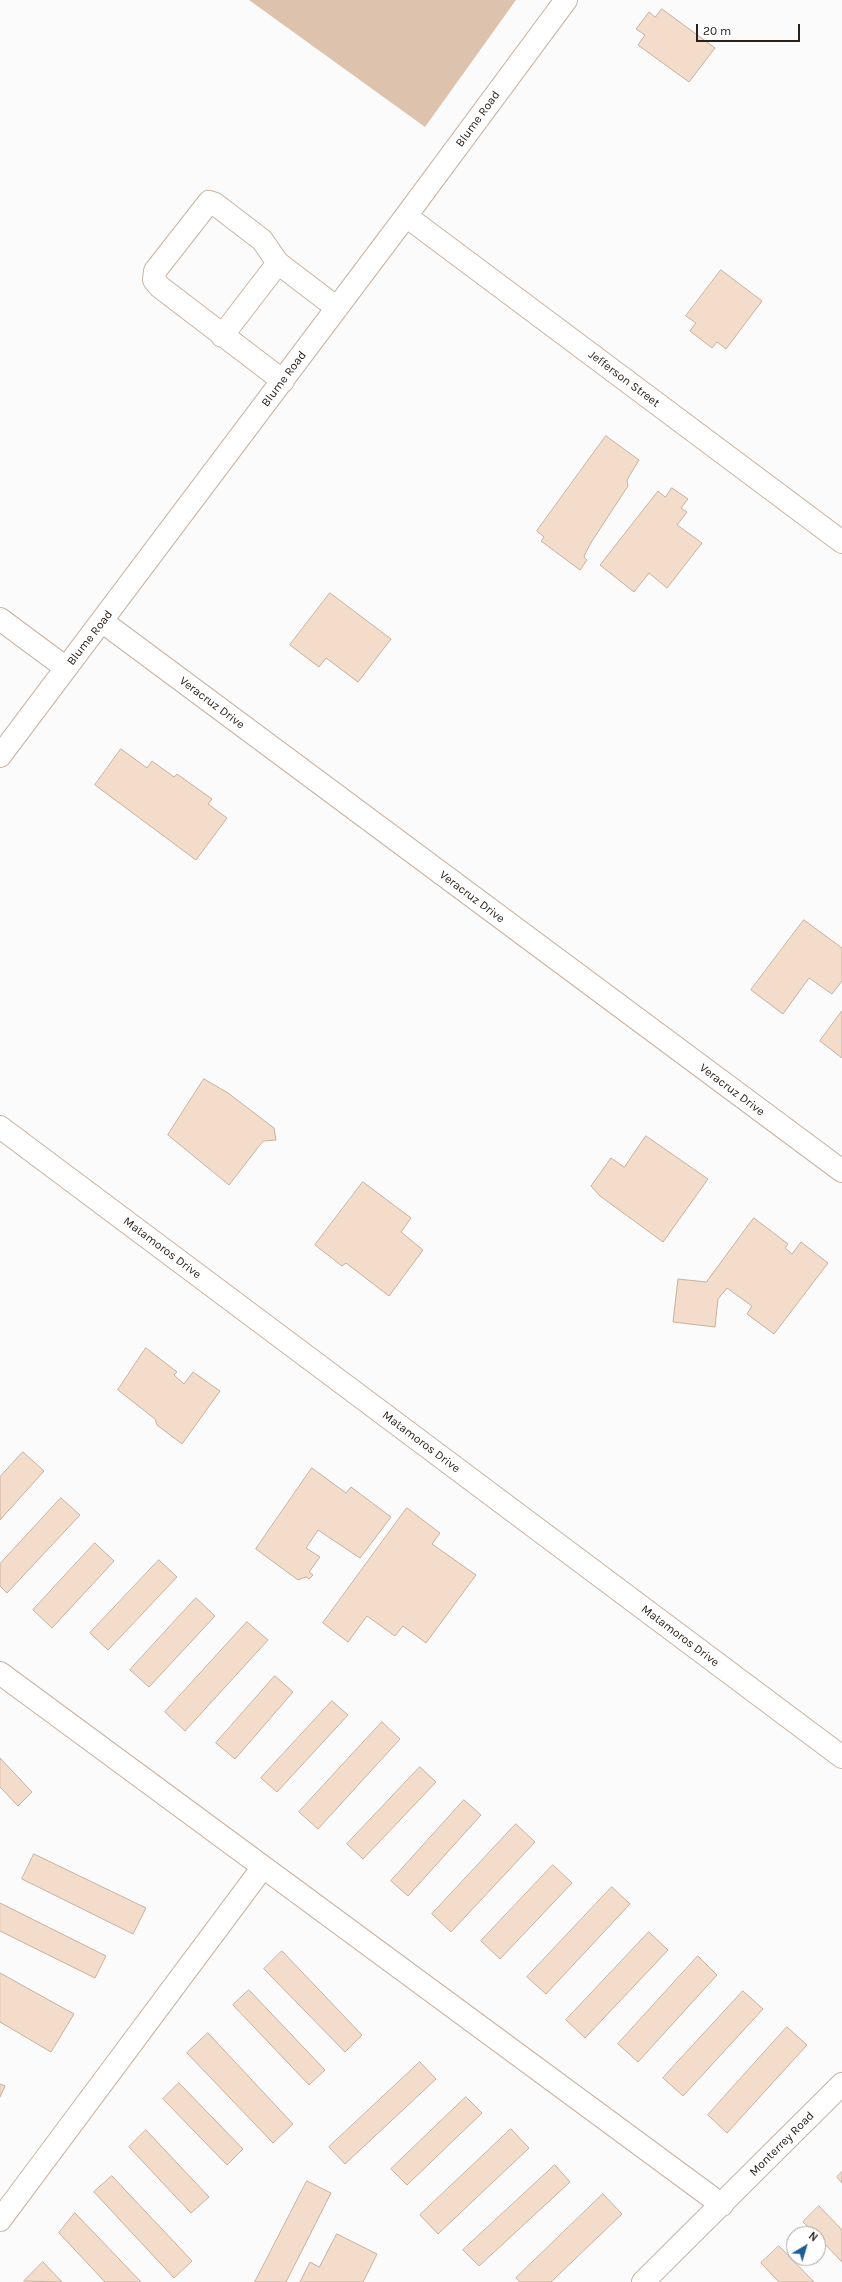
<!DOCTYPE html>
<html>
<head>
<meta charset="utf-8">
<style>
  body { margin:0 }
  #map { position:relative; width:842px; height:2282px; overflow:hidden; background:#fbfbfb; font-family:Karla,sans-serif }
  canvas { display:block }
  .north { position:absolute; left:786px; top:2226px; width:40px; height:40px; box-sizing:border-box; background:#fff; border:1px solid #a9a6a3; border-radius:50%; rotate:38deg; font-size:11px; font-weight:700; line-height:16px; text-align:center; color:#292019 }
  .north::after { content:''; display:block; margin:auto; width:14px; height:18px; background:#1f5e94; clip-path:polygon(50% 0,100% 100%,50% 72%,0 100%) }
  .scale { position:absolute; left:696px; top:24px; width:104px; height:18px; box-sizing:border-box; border:2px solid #292019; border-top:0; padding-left:5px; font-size:12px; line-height:14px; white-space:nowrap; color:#292019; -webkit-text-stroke:3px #fff; paint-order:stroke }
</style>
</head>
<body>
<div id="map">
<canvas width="842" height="2282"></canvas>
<div class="north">N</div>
<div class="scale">20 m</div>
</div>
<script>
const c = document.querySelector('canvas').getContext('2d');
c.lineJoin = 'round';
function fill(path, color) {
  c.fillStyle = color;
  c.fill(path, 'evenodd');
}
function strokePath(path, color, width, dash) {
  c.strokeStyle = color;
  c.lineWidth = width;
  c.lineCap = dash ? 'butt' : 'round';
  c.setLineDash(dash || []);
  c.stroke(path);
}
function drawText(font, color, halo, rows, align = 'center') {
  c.font = font + ' Karla,sans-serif';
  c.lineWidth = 3;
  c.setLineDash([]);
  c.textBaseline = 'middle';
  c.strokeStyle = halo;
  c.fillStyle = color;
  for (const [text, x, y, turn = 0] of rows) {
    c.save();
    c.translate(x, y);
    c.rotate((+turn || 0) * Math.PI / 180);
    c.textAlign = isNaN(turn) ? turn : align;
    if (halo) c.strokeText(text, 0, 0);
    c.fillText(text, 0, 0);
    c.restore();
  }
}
const green = new Path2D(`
  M249 0H516L425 127Z`);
const building = new Path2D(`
  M662 9 715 48 689 82 638 45 645 35 636 29 649 12 655 17Z
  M721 270 762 301 726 349 717 342 712 348 690 331 696 323 686 316Z
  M606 436 639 460 627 480 628 486 592 541 585 554 584 557 587 560 580 570 541 541 544 537 537 531Z
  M672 488 688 499 681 508 687 512 677 525 702 543 667 588 649 573 634 592 600 565 658 491 665 497Z
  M330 593 391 639 358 682 326 658 319 667 290 645Z
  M121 749 147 768 152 761 174 777 177 774 212 799 208 804 227 818 196 860 95 785Z
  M804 920 842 948V981L832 994 809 978 783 1014 751 990Z
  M842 1011V1058L820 1041Z
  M204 1079 228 1093 274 1128 276 1140 263 1141 229 1185 168 1135Z
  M646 1136 708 1179 663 1242 600 1196 591 1186 611 1158 624 1167Z
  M363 1182 411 1218 401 1232 423 1250 389 1296 346 1263 342 1266 315 1245Z
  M754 1218 788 1244 785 1248 792 1254 801 1242 828 1263 774 1334 747 1314 752 1306 727 1288 718 1299 715 1327 673 1322 678 1279 706 1282Z
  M146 1348 177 1372 174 1375 184 1384 193 1372 220 1391 182 1444 157 1425 155 1419 118 1390Z
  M23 1452 44 1471 0 1520V1477Z
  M312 1468 346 1493 351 1487 391 1517 360 1558 318 1530 306 1548 320 1557 309 1572 313 1575 309 1579 306 1577 298 1580 256 1549Z
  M61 1498 80 1515 7 1593 0 1586V1564Z
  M407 1508 440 1533 432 1544 476 1575 426 1643 403 1626 395 1636 367 1616 348 1642 323 1623Z
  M95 1543 114 1561 52 1628 33 1610Z
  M159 1560 177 1577 108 1650 90 1633Z
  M196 1598 215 1616 149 1687 130 1670Z
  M247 1622 268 1640 185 1731 165 1712Z
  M275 1676 293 1692 235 1759 216 1743Z
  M332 1701 348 1715 277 1792 261 1778Z
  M382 1722 400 1739 318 1829 299 1812Z
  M0 1758 32 1792 18 1806 0 1787Z
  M420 1767 436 1782 363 1859 347 1844Z
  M464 1800 481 1815 408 1896 391 1881Z
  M516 1824 535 1842 451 1932 432 1914Z
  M34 1854 146 1908 133 1934 22 1879Z
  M553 1865 572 1883 500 1959 481 1941Z
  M612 1887 630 1904 546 1994 527 1977Z
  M0 1903 106 1956 95 1978 0 1931Z
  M649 1932 668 1950 585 2038 566 2020Z
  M282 1951 362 2035 345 2052 264 1969Z
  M698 1956 717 1975 638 2062 618 2044Z
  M0 1973 74 2014 51 2052 0 2022Z
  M249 1990 325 2070 309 2085 233 2005Z
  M743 1991 763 2009 683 2096 663 2078Z
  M787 2027 807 2045 727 2133 708 2115Z
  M208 2033 293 2124 273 2143 187 2053Z
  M420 2062 436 2079 345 2164 329 2147Z
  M179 2083 243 2149 227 2165 163 2099Z
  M0 2084 5 2086 0 2097Z
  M466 2097 482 2113 407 2185 391 2169Z
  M511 2129 529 2148 438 2234 420 2215Z
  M146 2130 209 2197 191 2213 129 2147Z
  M555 2165 570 2182 479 2266 463 2250Z
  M842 2172V2183L837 2177Z
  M112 2176 192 2261 174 2278 94 2192Z
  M307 2181 331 2193 286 2282H255Z
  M603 2194 622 2214 551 2282H520L516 2278Z
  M819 2206 842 2230V2262L818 2237V2234H815L803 2222Z
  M75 2213 141 2282H105L59 2233Z
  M337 2234 377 2254 363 2282H300L310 2262 319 2267Z
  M779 2246 814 2282H779L761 2263Z
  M43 2262 62 2282 24 2281Z`);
const minor = new Path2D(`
  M406 216 842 542
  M222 336 278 263
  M283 381 160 287 154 280 155 271 209 202 215 204 262 240 278 263 337 308
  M0 619 66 668
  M103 622 842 1171
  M0 756 406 216 566 0
  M0 1127 842 1757
  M0 1673 722 2205
  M0 2220 263 1867
  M643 2282 842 2084`);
const streetNames = [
  ["Blume Road",478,119,-54],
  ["Blume Road",284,379,-53],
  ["Jefferson Street",624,379,37],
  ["Blume Road",90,638,-52],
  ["Veracruz Drive",212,703,37],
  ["Veracruz Drive",472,897,37],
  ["Veracruz Drive",732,1090,37],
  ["Matamoros Drive",162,1248,37],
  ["Matamoros Drive",421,1442,37],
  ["Matamoros Drive",680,1636,37],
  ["Monterrey Road",782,2144,-45]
];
fill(green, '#ddc2ad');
fill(building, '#f3dcc9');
strokePath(building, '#c7b09e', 1);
strokePath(minor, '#c9b3a1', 24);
strokePath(minor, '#fff', 22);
drawText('12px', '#292019', '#fff', streetNames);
</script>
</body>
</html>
